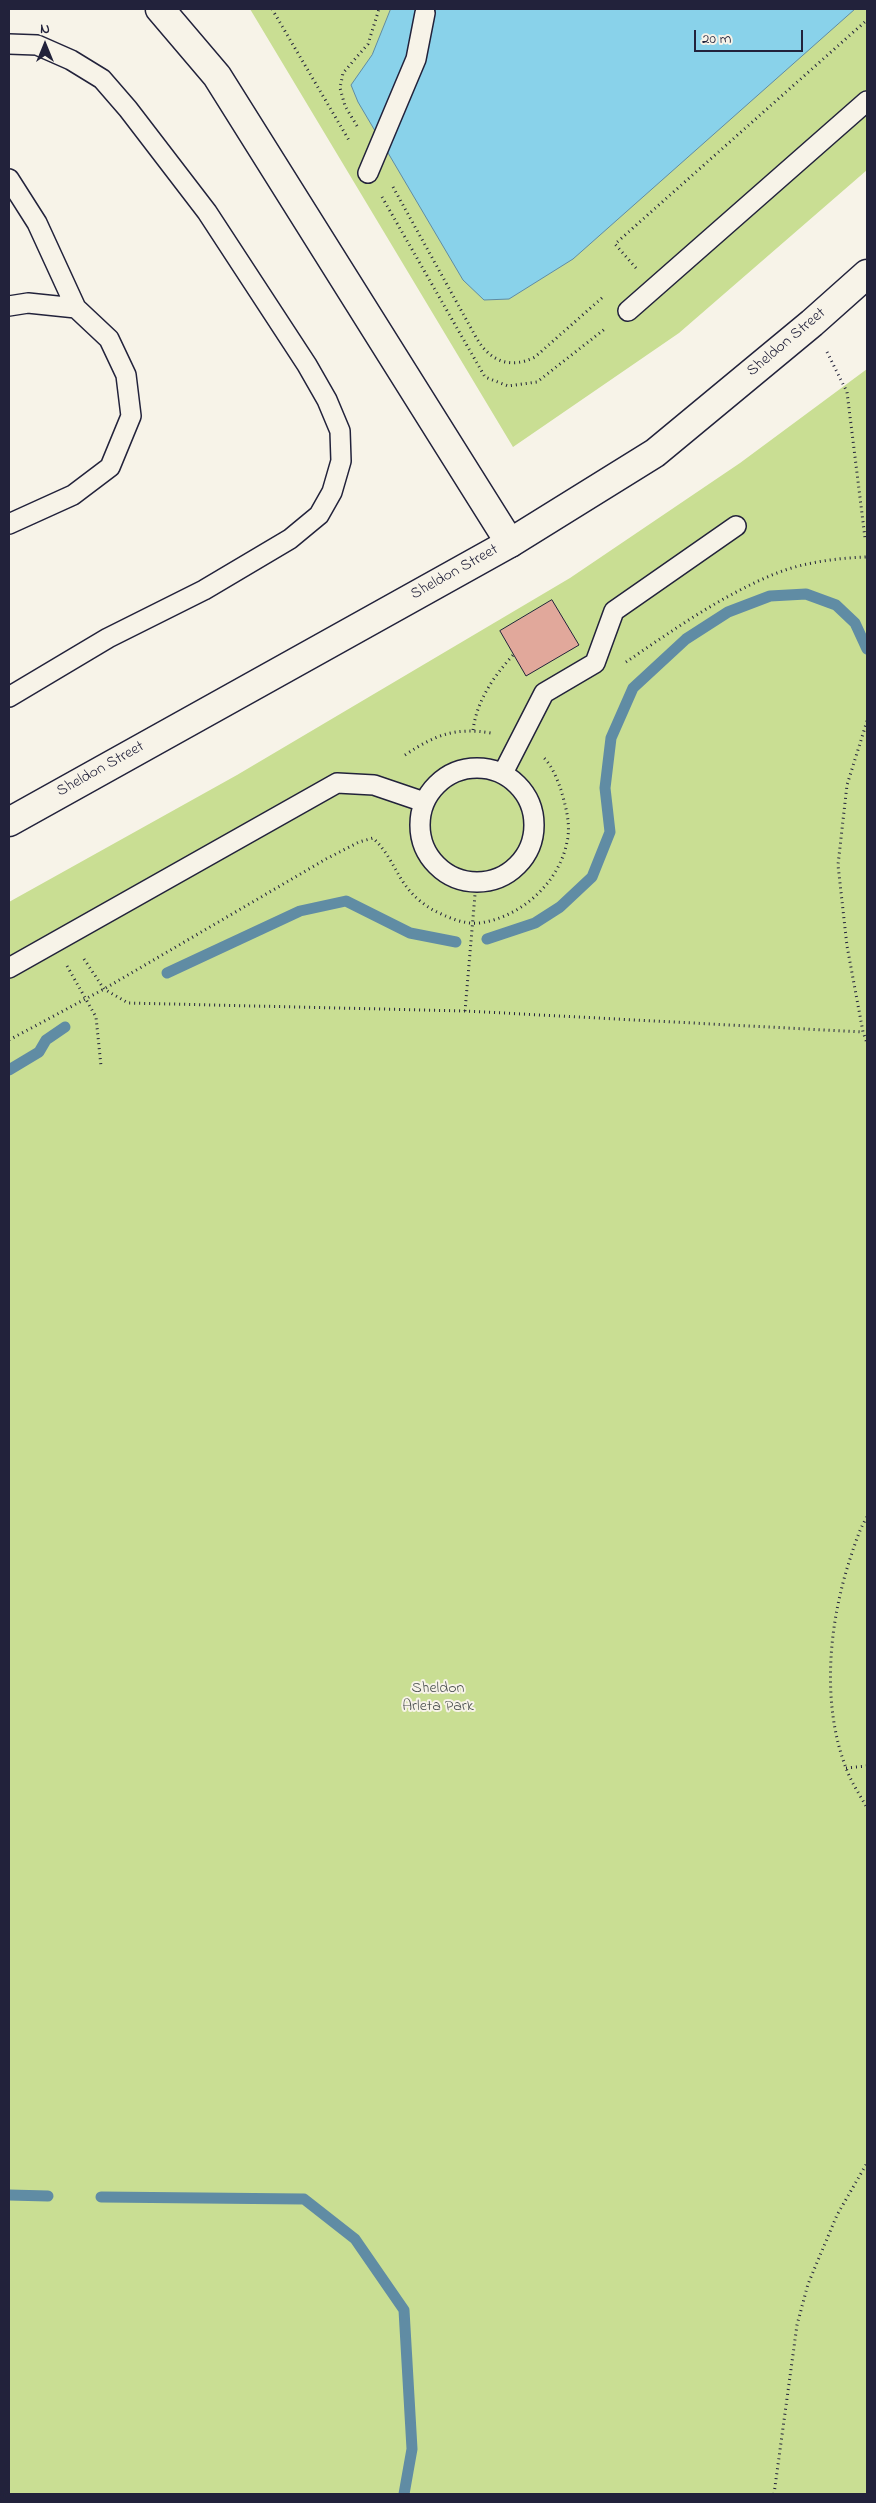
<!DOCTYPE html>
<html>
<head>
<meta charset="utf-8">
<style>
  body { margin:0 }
  #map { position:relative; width:876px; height:2503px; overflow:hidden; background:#f7f3e8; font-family:"Indie Flower",sans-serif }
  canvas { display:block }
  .frame { position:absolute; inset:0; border:10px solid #22223b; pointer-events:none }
  .north { position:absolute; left:20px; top:20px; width:50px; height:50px; -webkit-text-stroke:4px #f7f3e8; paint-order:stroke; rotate:0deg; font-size:14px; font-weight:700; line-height:20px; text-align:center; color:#22223b }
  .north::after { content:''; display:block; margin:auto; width:18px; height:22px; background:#22223b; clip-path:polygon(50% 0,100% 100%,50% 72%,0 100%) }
  .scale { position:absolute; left:694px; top:30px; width:109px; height:22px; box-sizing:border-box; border:2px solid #22223b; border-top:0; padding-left:6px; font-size:15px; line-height:18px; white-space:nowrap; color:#22223b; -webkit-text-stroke:4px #f7f3e8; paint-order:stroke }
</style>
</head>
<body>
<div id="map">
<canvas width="876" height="2503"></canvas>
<div class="frame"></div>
<div class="north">N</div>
<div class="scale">20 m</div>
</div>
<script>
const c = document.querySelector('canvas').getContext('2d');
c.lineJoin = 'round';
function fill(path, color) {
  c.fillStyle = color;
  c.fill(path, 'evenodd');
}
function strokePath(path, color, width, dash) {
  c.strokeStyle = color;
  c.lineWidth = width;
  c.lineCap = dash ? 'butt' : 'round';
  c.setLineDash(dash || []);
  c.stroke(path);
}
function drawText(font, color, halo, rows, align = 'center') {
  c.font = font + ' "Indie Flower",sans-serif';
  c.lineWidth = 4;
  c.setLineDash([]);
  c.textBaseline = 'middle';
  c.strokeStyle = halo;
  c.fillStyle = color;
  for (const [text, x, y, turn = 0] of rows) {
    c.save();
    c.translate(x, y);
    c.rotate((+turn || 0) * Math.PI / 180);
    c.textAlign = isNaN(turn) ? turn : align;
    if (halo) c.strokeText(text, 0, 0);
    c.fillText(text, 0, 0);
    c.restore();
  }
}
const green = new Path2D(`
  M250 9H867V170L679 333 513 447Z
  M867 369V2494H9V902L237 775 570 578 740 463Z`);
const water = new Path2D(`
  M391 9H855L573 259 509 299 484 300 463 280 358 102 351 85 372 55Z`);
const stream = new Path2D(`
  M487 939 535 923 560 907 592 877 610 832 605 788 611 738 633 688 686 639 728 612 770 596 806 594 836 605 855 623 867 649
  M167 973 300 911 346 901 410 933 456 942
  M9 1070 39 1052 46 1040 65 1027
  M9 2195 48 2196
  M101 2197 304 2199 355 2239 404 2310 412 2449 404 2494`);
const building = new Path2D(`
  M552 600 579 645 526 676 500 631Z`);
const path = new Path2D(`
  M272 9 350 142
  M357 126 345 106 340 88 343 73 368 44 379 9
  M393 187 477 339C491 362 511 369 535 357L603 297
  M382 197 485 377 508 386 537 382 606 328
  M636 268 615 244 867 20
  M827 352 847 392 865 538 867 540
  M626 662C673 630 724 594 777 573 805 562 838 558 867 557
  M867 721 847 785 838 865 847 946 863 1032 867 1043
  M473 730C477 700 494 676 514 654
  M405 755C435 735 455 727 491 733
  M84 959 104 989 128 1003 465 1011 863 1032
  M67 966 96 1017 101 1066
  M465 1011 476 883
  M9 1040 104 989 326 859 359 842 373 838C399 863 396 888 433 910 447 917 464 925 480 923 521 917 559 883 567 842 571 825 566 807 561 790 557 779 552 765 543 757
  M867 1517C859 1530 855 1544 850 1559 829 1623 821 1703 846 1768 851 1782 860 1795 867 1808
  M846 1768 867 1766
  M774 2494 797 2325 808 2284 837 2215 867 2163`);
const service = new Path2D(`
  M9 44 37 45 71 60 102 79 128 109 207 212 307 365 327 400 340 431 341 461 332 492 319 515 290 539 204 590 108 638 9 697
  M368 173 416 59 425 13
  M9 179 37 223 76 308
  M9 306 28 303 76 308 109 339 126 375 131 416 110 467 73 495 9 524
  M628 311 867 101
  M420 825a57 57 0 1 1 114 0a57 57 0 1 1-114 0Z
  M503 773 544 693 595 663 614 611 736 526
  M9 968 337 783 374 785 424 802`);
const secondary = new Path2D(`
  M9 822 510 543 655 453 812 323 867 274`);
const motorway = new Path2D(`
  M160 9 217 76 510 543`);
const streetNames = [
  ["Sheldon Street",787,343,-40],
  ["Sheldon Street",455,573,-29],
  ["Sheldon Street",101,770,-29]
];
const parkNames = [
  ["Sheldon",438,1689],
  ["Arleta Park",438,1707]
];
fill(green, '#c9de93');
fill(water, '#89d2ea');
strokePath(water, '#608ca4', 1);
strokePath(stream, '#608ca4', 11);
fill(building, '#e1a89b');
strokePath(building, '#22223b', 1);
strokePath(service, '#22223b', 22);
strokePath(secondary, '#22223b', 31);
strokePath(motorway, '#22223b', 31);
strokePath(path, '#22223b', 3, [1, 4]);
strokePath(service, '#f7f3e8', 19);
strokePath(secondary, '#f7f3e8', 28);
strokePath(motorway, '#f7f3e8', 28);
drawText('16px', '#22223b', '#f7f3e8', streetNames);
drawText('16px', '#4c5151', '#f7f3e8', parkNames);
</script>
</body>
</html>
